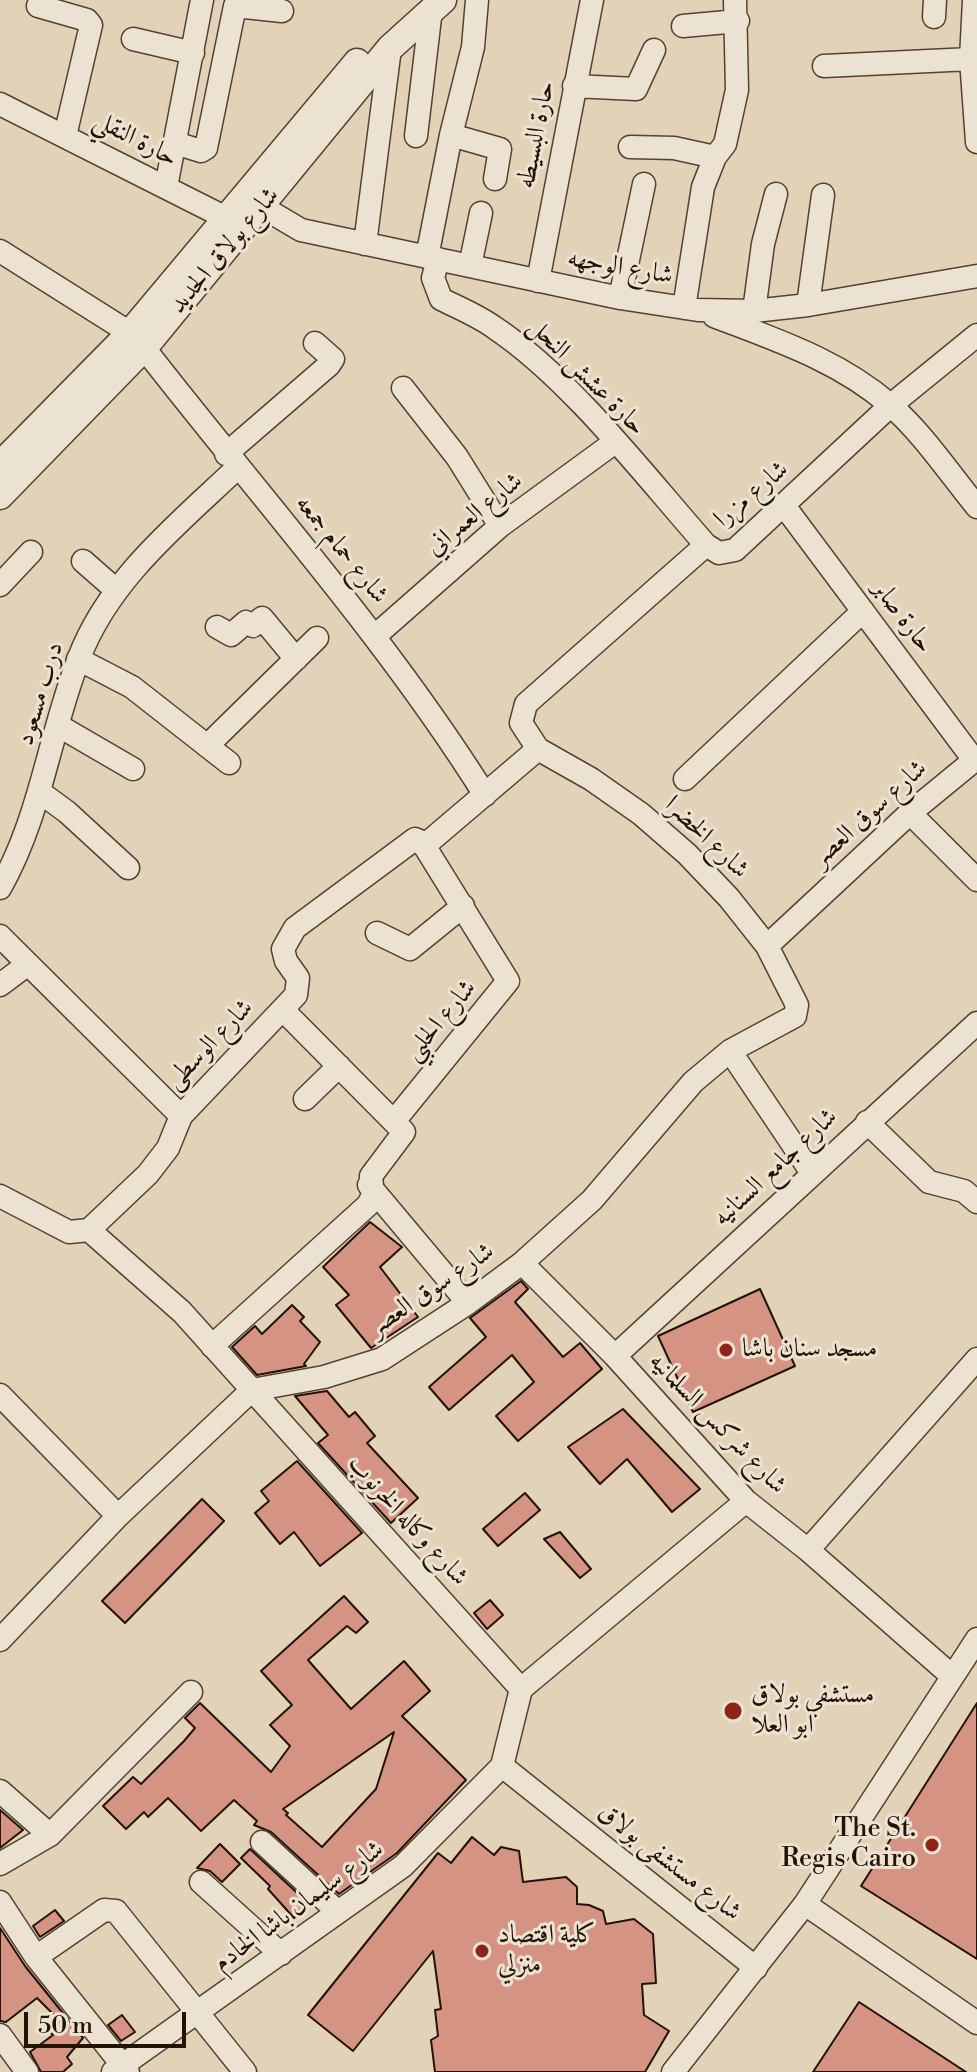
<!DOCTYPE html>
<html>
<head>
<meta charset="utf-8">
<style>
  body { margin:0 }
  #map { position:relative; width:977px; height:2072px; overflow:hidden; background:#e2d2b8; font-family:"Libre Bodoni",serif }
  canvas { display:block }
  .scale { position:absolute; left:24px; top:2012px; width:162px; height:36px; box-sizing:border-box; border:4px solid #241203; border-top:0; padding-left:10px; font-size:24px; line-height:28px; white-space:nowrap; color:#241203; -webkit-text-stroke:6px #ece2d1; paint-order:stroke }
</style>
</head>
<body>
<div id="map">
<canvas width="977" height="2072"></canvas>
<div class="scale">50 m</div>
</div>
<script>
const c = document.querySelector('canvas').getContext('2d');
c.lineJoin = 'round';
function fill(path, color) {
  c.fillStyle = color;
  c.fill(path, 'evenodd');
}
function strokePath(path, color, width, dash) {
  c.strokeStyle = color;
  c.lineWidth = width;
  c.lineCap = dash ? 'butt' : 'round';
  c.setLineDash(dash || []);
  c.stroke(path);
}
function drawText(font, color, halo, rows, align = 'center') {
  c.font = font + ' "Libre Bodoni",Amiri,serif';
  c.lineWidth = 6;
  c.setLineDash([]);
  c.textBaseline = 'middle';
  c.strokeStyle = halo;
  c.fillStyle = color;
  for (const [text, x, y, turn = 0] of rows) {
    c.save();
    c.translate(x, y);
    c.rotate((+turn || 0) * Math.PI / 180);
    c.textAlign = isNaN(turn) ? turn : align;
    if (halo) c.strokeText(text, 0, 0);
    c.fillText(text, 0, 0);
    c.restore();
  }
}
const building = new Path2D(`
  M370 1222 402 1247 380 1267 418 1317 371 1348 336 1305 349 1295 323 1267Z
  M521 1281 528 1289 515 1302 563 1357 580 1343 602 1369 518 1441 496 1416 534 1382 512 1355 449 1410 429 1387 486 1337 470 1318Z
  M760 1289 795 1366 693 1412 658 1336Z
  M292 1305 304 1317 300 1321 320 1342 304 1364 306 1366 257 1375 232 1347 255 1326 262 1334Z
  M327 1391 349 1417 355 1412 375 1436 367 1443 418 1498 391 1523 318 1443 328 1435 295 1396Z
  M623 1409 700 1489 672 1512 627 1459 600 1484 568 1447Z
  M297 1461 362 1533 320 1566 294 1532 280 1544 255 1513 269 1501 261 1491Z
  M525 1493 540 1510 498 1546 483 1529Z
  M202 1499 224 1521 125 1623 102 1601Z
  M560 1532 591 1569 580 1578 544 1539Z
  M344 1596 368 1622 356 1633 347 1626 308 1660 351 1709 404 1661 430 1691 402 1716 466 1780 397 1853 339 1894 271 1832 254 1825 257 1821 234 1800 201 1831 168 1798 148 1817 144 1812 126 1829 103 1806 133 1777 141 1784 184 1741 195 1728 185 1718 200 1703 271 1772 290 1746 270 1725 292 1705 261 1671ZM394 1732 376 1789 322 1847 286 1815 288 1813 283 1809Z
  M490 1600 503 1615 487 1629 474 1613Z
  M977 1703V1959L861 1886Z
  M0 1810 23 1830 0 1848Z
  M472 1837 494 1855 501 1847 519 1851 523 1882 566 1877 577 1887V1904L589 1905 603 1911 606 1924 634 1919 653 1934 656 1983 642 1984 644 2015 669 2031 645 2072H435L431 2040 438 2036 435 2010 441 2009 433 1951 353 2051 308 2015 438 1853 451 1863Z
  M220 1844 240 1864 222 1882 210 1871 197 1868Z
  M250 1849 309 1904 294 1918 268 1889 270 1886 241 1858Z
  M55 1910 64 1921 40 1937 33 1926Z
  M0 1928 25 1966 83 2038 67 2057 72 2064 63 2072H41L30 2052 53 2035 50 2032 60 2021 37 1998 6 2022 0 2021Z
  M859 2002 966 2072H813Z
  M122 2015 135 2032 121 2041 108 2025Z`);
const minor = new Path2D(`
  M974 0 971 59 977 142
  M38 6 87 20 91 25 65 136
  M934 17 935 0
  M683 26 738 21
  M133 39 193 53
  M824 66 971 59
  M574 86 636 89 654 50
  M0 104 242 226
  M451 135 500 149 495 179
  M416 136 431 9
  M175 143 201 151 206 148 235 6 282 11
  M630 147 674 148 715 157
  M166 187 202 0
  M262 207 301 230 620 298 698 310 754 311 808 305 977 276
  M365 244 390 48
  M0 251 130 333 144 348C259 496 385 636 485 795
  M427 257 451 135 473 47 477 0
  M438 259 433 278 441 299C459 308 479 316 495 328 570 378 645 476 706 545L719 553 735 550 891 405 977 335
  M470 266 481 213
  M538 281 592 0
  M620 298 644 184
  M808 305 823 195
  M684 308 703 187 715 157 725 144 737 90 735 0
  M754 311 763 244 776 194
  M714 316C776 340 838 360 889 404 922 432 949 473 977 507
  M403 388 457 457 500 526
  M226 454 329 365 333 359 315 343
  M785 507 974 760
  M83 561 116 590
  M0 585 31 552
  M217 627 231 635 246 622 253 626 262 618 296 659
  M375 636 500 526 615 442
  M78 659 132 687 229 763
  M59 726 133 769
  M207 746 317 638
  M685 779 863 611
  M41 793 67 812 128 868
  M910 813 977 880
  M424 846 538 749
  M0 888C41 816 49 735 79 658 109 579 178 524 237 468
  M377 933 410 949 463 906
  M0 936 181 1116
  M767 946 910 813 977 758
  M0 985 28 964
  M730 1051 812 1173
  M305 1099 339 1066
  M867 1122 929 1182 964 1191 977 1202
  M369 1185 468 1303
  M0 1196 69 1232 89 1230 148 1174 168 1148 181 1116 296 995 298 978 286 961 283 949 295 928 415 839 422 842 508 981 395 1120
  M89 1230 182 1312 521 1689
  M522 1263 615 1356 746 1501 808 1550 952 1676
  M212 1346 368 1205 373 1195 371 1176 404 1132 283 1010
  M615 1356 977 1023
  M0 1395 118 1516
  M808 1550 977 1359
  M0 1640 118 1516 252 1390 324 1377 382 1359 468 1303 522 1263 592 1200 693 1082 730 1051 795 1016 797 1005 767 946 729 898 687 854 641 814 591 779 538 749 521 723 526 704 706 545
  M502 1766 756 1968
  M0 1791 50 1835
  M262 1842 338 1912
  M0 1864 50 1835 191 1692
  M201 1882 281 1954
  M0 1902 36 1957 128 2072
  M805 1904 977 2023
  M36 1957 104 1910 116 1911 245 2072
  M0 2035 27 2072
  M113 2072 403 1866 502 1766 521 1689 746 1501
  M673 2072 805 1904 977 1639`);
const tertiary = new Path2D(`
  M0 465 130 333 357 62
  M0 496 144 348 390 48 443 0`);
const markers = [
  [726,1350,8,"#8f2418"],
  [733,1711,10,"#8f2418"],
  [932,1845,8,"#8f2418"],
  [482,1951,8,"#8f2418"]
];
const streetNames = [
  ["حارة البسيطه",537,135,-79],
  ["حارة النقلي",135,140,27],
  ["شارع بولاق الجديد",225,251,-50],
  ["شارع الوجهه",620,268,10],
  ["حارة عشش النحل",586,377,45],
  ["شارع مزرا",752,495,-40],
  ["شارع العمراني",475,515,-39],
  ["شارع حمام جمعه",341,550,51],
  ["حارة صابر",902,617,53],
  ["درب مسعود",41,694,-73],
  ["شارع سوق العصر",870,814,-42],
  ["شارع الخضرا",706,838,44],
  ["شارع الحلبي",441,1021,-50],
  ["شارع الوسطى",210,1045,-46],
  ["شارع جامع السنانيه",776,1168,-43],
  ["شارع سوق العصر",432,1290,-34],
  ["شارع شركس السلمانيه",717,1424,46],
  ["شارع وكاله الخرنوب",407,1521,48],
  ["شارع مستشفى بولاق",669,1863,38],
  ["شارع سليمان باشا الخادم",299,1907,-36]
];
const poiNames = [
  ["مسجد سنان باشا",742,1350],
  ["مستشفي بولاق",751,1696],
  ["ابو العلا",751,1726],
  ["The St.",916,1830,"right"],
  ["Regis Cairo",916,1860,"right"],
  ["كلية اقتصاد",498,1936],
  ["منزلي",498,1966]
];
fill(building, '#d49383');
strokePath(building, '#241203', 2);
strokePath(minor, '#544230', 25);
strokePath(tertiary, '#544230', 29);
strokePath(minor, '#ece2d1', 22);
strokePath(tertiary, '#ece2d1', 26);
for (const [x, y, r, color] of markers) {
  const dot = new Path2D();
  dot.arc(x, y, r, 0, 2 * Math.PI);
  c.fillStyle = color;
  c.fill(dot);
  strokePath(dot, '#ece2d1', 3);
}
drawText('26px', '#241203', '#ece2d1', streetNames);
drawText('26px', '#241203', '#ece2d1', poiNames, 'left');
</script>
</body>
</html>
